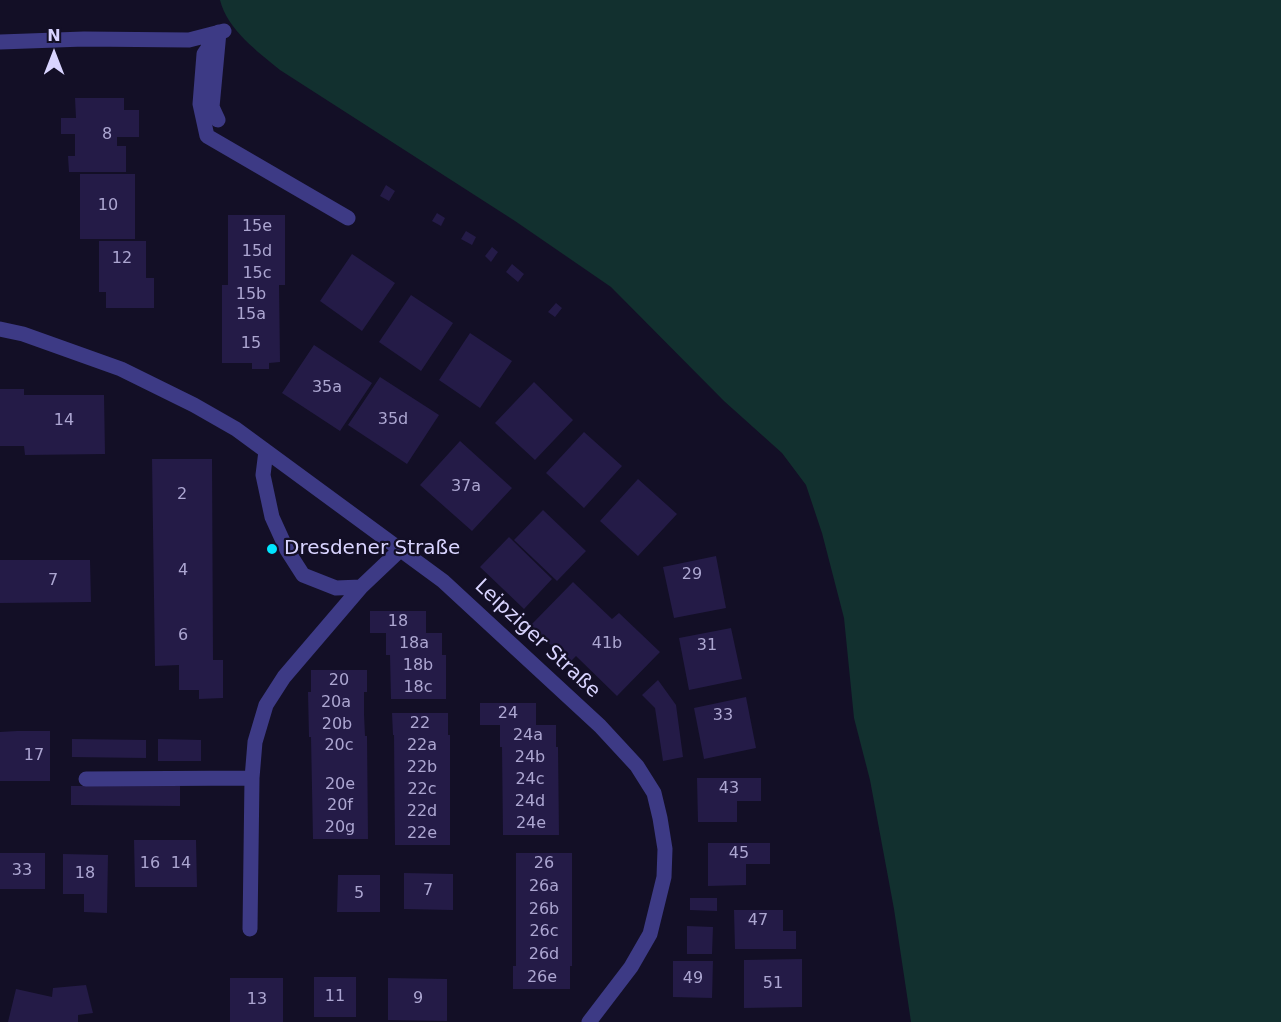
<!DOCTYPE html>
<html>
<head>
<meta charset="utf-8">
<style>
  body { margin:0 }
  #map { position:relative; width:1281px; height:1022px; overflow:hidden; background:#130f26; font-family:"DejaVu Sans",sans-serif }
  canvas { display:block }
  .north { position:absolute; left:24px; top:24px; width:60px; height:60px; -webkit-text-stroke:4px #130f26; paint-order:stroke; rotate:0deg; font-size:16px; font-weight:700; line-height:24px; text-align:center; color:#d9d4ff }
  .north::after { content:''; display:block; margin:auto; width:21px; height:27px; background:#d9d4ff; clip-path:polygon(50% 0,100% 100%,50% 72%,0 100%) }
</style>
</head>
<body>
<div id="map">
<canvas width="1281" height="1022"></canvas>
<div class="north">N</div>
</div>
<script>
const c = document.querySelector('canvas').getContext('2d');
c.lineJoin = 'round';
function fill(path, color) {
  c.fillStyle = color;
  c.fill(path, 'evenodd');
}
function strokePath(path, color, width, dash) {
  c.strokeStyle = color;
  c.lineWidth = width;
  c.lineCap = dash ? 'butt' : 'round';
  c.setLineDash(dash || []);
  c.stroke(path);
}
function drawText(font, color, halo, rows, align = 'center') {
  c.font = font + ' "DejaVu Sans",sans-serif';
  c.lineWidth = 4.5;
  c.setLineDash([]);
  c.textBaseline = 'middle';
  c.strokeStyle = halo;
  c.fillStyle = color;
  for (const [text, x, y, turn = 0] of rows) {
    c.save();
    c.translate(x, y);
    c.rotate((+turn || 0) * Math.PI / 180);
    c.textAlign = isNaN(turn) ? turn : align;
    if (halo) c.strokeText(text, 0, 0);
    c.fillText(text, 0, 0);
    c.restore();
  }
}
const green = new Path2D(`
  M220 0H1281V1022H911L894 909 870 780 854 718 844 618 822 533 806 485 782 453 724 401 611 287 515 221 280 70C258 52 227 29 220 0Z`);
const building = new Path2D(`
  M75 98H124V110H139V137H117V146H126V172H69L68 156H75V134H61V118H76Z
  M80 174H135V239H80Z
  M386 185 395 191 389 201 380 196Z
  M437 213 445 218 441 226 432 221Z
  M228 215H285V285H279L280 362 269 363V369H252V363H222V285H228Z
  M466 231 476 237 472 245 461 239Z
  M99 241H146V278H154V308H106V292H99Z
  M492 247 498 252 491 262 485 256Z
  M352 254 395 283 362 331 320 301Z
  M512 264 524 274 518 282 506 272Z
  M411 295 453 323 421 371 379 342Z
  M556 303 562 308 555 317 548 312Z
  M470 333 512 361 480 408 439 380Z
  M314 345 372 383 340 431 282 393Z
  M380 377 439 415 407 464 348 425Z
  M534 382 573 420 535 460 495 423Z
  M0 389H24V395H104L105 454 25 455 24 446H0Z
  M584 432 622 466 584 508 546 473Z
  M460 441 512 488 472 531 420 485Z
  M152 459H212L213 660H223V698L199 699V690H179V665L155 666Z
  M638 479 677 514 638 556 600 521Z
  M543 510 586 551 557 581 514 540Z
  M509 537 552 579 524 609 480 567Z
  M716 556 726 608 674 618 663 567Z
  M0 560H90L91 602 0 603Z
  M573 582 612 619 619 613 660 652 617 696 576 656 569 663 531 625Z
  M370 611H426V633H442V655H446V699H391L390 655H386V633H370Z
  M731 628 742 679 689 690 679 638Z
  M311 670H367V692H364V714L365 736H367L368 839H313L311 737H309L308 692H311Z
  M658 680 676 705 683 757 663 761 655 708 642 695Z
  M746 697 756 748 704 759 694 708Z
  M480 703H536V725H556V747H558L559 835H503L502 747H500V725H480Z
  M392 713H448V735H450V845H395L394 735H393Z
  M17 731H50V781H0V732Z
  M72 739 146 740V758L72 757Z
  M158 739 201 740V761H158Z
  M697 778H761V801H737V822H698Z
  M71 786H180V806L71 805Z
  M134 840H196L197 887H135Z
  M708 843H770V864H746V885L708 886Z
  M0 853H45V889H0Z
  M516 853H572V966H570V989H513V966H516Z
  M63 854 108 855 107 913 84 912V894H63Z
  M404 873 453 874V910L404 909Z
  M338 875H380V912H337Z
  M690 898H717V911L690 910Z
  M734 910H783V931H796V949H735Z
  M687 926 713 927 712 954H687Z
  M802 959V1007L744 1008V960Z
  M673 961H713L712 998 673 997Z
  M314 977H356V1017H314Z
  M230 978H283V1022H230Z
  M388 978 447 979V1021L388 1020Z
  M86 985 93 1013 78 1015V1022H8L16 989 52 997 53 988Z`);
const minor = new Path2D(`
  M0 42 84 39 189 40 224 31
  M218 120 212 107 219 32 204 54 200 104 207 136 348 218
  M0 329 23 334 121 369 194 405 236 429 443 581 600 726 637 766 654 793 660 818 665 849 664 877 650 934 631 967 589 1022
  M266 451 263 475 272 517 287 550 303 575 336 588 361 587
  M86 779 252 778
  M250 929 252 778 255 742 266 705 284 677 361 587 400 550`);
const markers = [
  [272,549,6,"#00e5ff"]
];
const numberNames = [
  ["8",107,135],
  ["10",108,206],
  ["15e",257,227],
  ["15d",257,252],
  ["12",122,259],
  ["15c",257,274],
  ["15b",251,295],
  ["15a",251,315],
  ["15",251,344],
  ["35a",327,388],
  ["35d",393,420],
  ["14",64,421],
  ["37a",466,487],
  ["2",182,495],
  ["4",183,571],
  ["29",692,575],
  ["7",53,581],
  ["18",398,622],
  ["6",183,636],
  ["18a",414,644],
  ["41b",607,644],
  ["31",707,646],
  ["18b",418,666],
  ["20",339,681],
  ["18c",418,688],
  ["20a",336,703],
  ["24",508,714],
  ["33",723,716],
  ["22",420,724],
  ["20b",337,725],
  ["24a",528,736],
  ["20c",339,746],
  ["22a",422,746],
  ["17",34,756],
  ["24b",530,758],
  ["22b",422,768],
  ["24c",530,780],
  ["20e",340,785],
  ["43",729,789],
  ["22c",422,790],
  ["24d",530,802],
  ["20f",340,806],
  ["22d",422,812],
  ["24e",531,824],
  ["20g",340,828],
  ["22e",422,834],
  ["45",739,854],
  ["16",150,864],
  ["14",181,864],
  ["26",544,864],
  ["33",22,871],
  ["18",85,874],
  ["26a",544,887],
  ["7",428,891],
  ["5",359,894],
  ["26b",544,910],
  ["47",758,921],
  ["26c",544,932],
  ["26d",544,955],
  ["26e",542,978],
  ["49",693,979],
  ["51",773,984],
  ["11",335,997],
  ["9",418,999],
  ["13",257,1000]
];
const poiNames = [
  ["Dresdener Straße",284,549]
];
const streetNames = [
  ["Leipziger Straße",537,639,43]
];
fill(green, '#12302f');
fill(building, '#241b47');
strokePath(minor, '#3d3a85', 15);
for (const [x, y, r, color] of markers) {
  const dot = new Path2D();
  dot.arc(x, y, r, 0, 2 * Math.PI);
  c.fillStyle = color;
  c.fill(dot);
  strokePath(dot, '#130f26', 2);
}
drawText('16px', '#aca6d1', null, numberNames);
drawText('20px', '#d9d4ff', '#130f26', poiNames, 'left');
drawText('20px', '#d9d4ff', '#130f26', streetNames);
</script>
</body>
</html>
